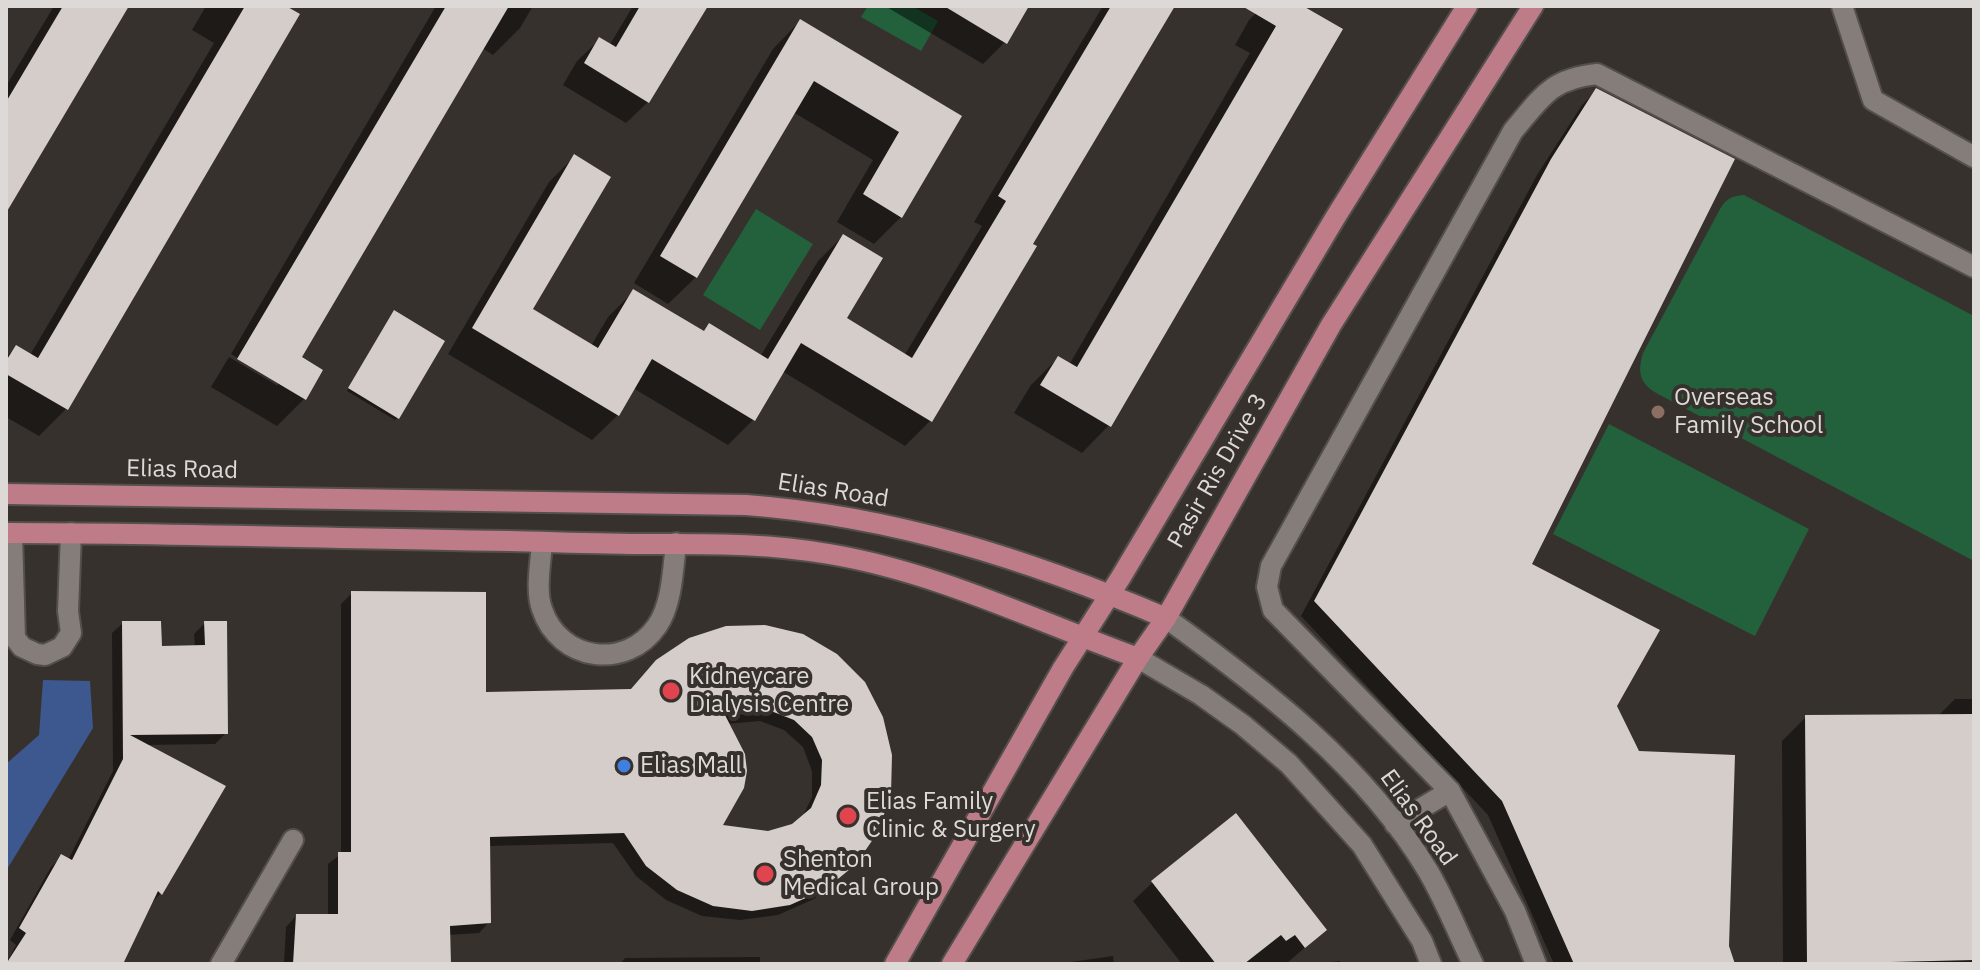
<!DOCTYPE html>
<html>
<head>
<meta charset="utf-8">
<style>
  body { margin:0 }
  #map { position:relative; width:1980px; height:970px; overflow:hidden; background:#37312e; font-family:"IBM Plex Sans",sans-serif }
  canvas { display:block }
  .frame { position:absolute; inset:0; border:8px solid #ddd9d7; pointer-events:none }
</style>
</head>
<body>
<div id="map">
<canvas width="1980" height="970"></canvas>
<div class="frame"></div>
</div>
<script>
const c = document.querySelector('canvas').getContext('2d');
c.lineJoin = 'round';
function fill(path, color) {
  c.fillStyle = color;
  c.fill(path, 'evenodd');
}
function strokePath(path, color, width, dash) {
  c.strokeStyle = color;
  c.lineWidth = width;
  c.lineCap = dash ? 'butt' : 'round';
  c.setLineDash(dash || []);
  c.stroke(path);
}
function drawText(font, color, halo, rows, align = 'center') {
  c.font = font + ' "IBM Plex Sans",sans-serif';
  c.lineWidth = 8;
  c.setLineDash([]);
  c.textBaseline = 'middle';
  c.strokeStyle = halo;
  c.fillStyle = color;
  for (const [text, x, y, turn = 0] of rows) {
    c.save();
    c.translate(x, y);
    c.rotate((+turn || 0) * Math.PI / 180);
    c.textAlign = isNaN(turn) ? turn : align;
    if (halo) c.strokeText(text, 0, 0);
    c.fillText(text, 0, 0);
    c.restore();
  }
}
const green = new Path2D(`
  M868 6H912L938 21 921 51 861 17Z
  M1744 195 1974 316V561L1658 394C1640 384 1637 373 1643 353L1720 209C1726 199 1731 196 1744 195Z
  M756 209 813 244 760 330 703 295Z
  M1609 424 1809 529 1755 636 1553 534Z`);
const water = new Path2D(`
  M43 680 90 681 93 728 6 871V764L39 735Z`);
const shadow = new Path2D(`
  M54 6H127L6 211V86Z
  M206 6H282L297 15 66 409 39 436 6 417V357L16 347 30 355 214 43 192 30Z
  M436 6H533L520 28 493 55 482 48 300 358 320 371 304 399 277 426 211 387 229 357 278 386V381L231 354Z
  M633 6H706L648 102 626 123 563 85 577 61 599 40 609 46Z
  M885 6H1027L1005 42 983 64Z
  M1103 6H1173L1031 245 930 421 905 446 782 371 753 420 728 445 633 388 618 415 592 440 448 354 549 182 574 157 530 310 591 346 608 317 633 292 702 333 709 326 760 357 818 261 843 236 844 319 904 356 982 226 974 222Z
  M1263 6H1299L1109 425 1082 453 1014 413 1031 385 1058 358 1069 365 1250 53 1235 45 1249 20Z
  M800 21 960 117 901 217 874 244 837 222 873 160 793 112 696 277 668 304 634 283 773 49Z
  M1596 91 1529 565 1615 706 1733 964H1554L1488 815 1301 616 1537 175 1582 105Z
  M391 315 398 417 395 420 347 391Z
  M352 593 484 694 630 691 802 636 843 874 814 899 778 915 740 920 702 916 666 900 636 876 613 843 488 846 489 922 479 933 448 935 449 964H284L286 927 296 916H328V864L341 854V604ZM760 721 784 730 803 747 812 771V797L802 818 793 826 768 833 720 827 727 724Z
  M123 623 160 648 195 647 194 634 205 623 226 733 215 744 144 745 161 893 150 905 120 964H6L16 945 10 940 51 867 62 856 68 860 113 771 112 633Z
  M1955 699H1974V964H1783L1782 741 1806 717 1938 716Z
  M1153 882 1325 930 1286 964H1182L1133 901Z
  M1113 956 1114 964H1069L1071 962Z
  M760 957V964H620L625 958Z
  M1340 961 1341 964H1312Z`);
const building = new Path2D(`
  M63 6H129L6 213V102Z
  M245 6H286L300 14 68 410 6 374V361L16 345 38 358Z
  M446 6H509L302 357 323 370 306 400 237 359Z
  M640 6H708L649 103 584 63 599 37 616 47Z
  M944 6H1029L1007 44Z
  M1111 6H1175L1033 244 1037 246 932 422 801 343 755 421 652 359 619 416 472 328 574 154 611 177 533 309 598 348 633 289 704 331 709 323 768 359 843 234 883 258 847 318 912 358 1006 201 998 196Z
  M1242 6H1303L1343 29 1111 427 1040 385 1058 356 1077 367 1276 26Z
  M800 19 962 116 902 218 863 194 899 132 814 81 697 278 660 256Z
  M1596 88 1735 159 1532 564 1660 630 1617 706 1639 751 1735 755 1729 946 1735 964H1574L1502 801 1314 601 1551 159Z
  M394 310 445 341 399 419 348 388Z
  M351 591 486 592V692L631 689 656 660 689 638 726 626 765 625 803 634 837 654 865 682 883 717 892 755 891 794 878 832 856 864 826 889 790 905 752 911 713 906 677 890 646 866 624 833 490 837 491 923 450 926 451 964H293L296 914H338V852H351ZM771 711 794 720 812 737 822 760 821 785 811 808 792 824 768 831 723 825 744 788 747 771 745 754 725 715Z
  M122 621H161L162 646 205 645 204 621H227L228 734 130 735 226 786 162 895 158 891 123 964H6L26 933 19 928 61 854 72 860 123 759Z
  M1974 714V960L1807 964 1805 715Z
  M1236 813 1327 930 1305 948 1295 935 1286 941 1281 935 1244 964H1216L1151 881Z`);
const minor = new Path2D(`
  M1842 6 1873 100 1974 157
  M12 533 15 638 22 647 37 654 45 655 62 647 71 633 68 611 71 533
  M542 542C541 561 535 590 542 609 559 661 626 671 657 626 672 605 673 569 676 543
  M1166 618C1263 688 1365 766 1428 871 1445 900 1458 933 1473 964
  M1138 658 1201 695 1243 725 1289 764 1362 845 1422 941 1431 964
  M1395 824 1450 791
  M221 964 293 840
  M1536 964 1515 911 1450 791 1273 610 1267 587 1271 566 1513 131C1542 97 1550 79 1597 74L1974 267`);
const major = new Path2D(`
  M6 494 746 505C894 516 1030 560 1166 618
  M6 533C174 533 341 539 509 541 555 542 602 544 648 544 710 544 767 543 829 554 937 572 1036 621 1138 658
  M895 964 1063 668 1121 577 1335 218 1467 6
  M952 964 1138 658 1166 618 1331 325 1533 6`);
const markers = [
  [1658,412,8,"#8d6e63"],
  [671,691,10,"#e0444e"],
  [624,766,8,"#3f7fe0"],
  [848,816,10,"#e0444e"],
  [765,874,10,"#e0444e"]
];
const poiNames = [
  ["Overseas",1674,398],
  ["Family School",1674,426],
  ["Kidneycare",689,677],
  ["Dialysis Centre",689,705],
  ["Elias Mall",640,766],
  ["Elias Family",866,802],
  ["Clinic & Surgery",866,830],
  ["Shenton",783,860],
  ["Medical Group",783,888]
];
const streetNames = [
  ["Elias Road",182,470,1],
  ["Pasir Ris Drive 3",1218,471,-60],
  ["Elias Road",833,491,9],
  ["Elias Road",1418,818,54]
];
fill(green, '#22613c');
fill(water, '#3d578f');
fill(shadow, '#0007');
fill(building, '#d5cdc9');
strokePath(minor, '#534f4c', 24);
strokePath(major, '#534f4c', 24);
strokePath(minor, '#857d7a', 20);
strokePath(major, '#bd7c88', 20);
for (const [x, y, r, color] of markers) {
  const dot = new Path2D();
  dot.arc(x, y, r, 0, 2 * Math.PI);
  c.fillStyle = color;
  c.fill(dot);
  strokePath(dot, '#37312e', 3);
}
drawText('24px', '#ddd9d7', '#37312e', poiNames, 'left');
drawText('24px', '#ddd9d7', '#37312e', streetNames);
</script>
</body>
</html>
